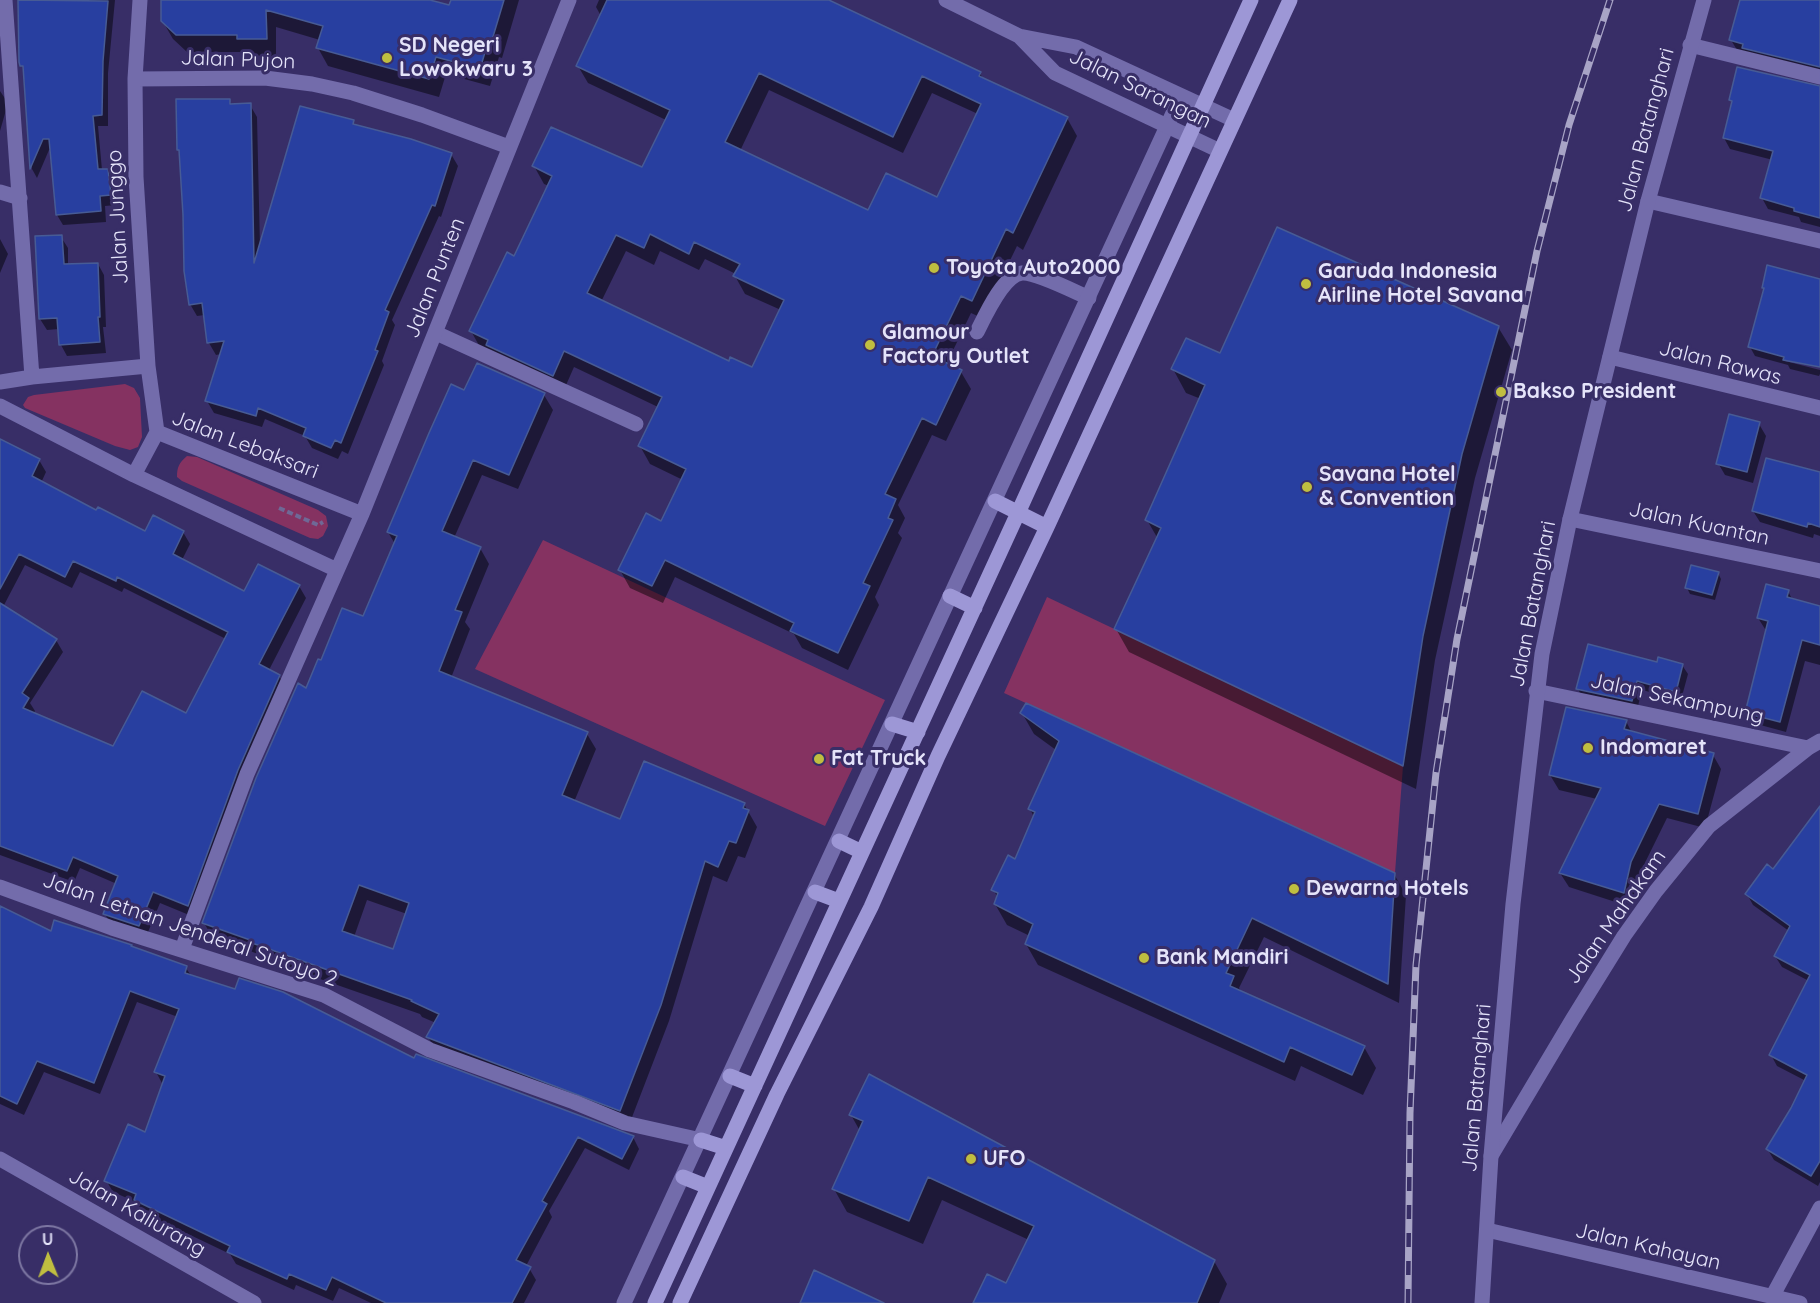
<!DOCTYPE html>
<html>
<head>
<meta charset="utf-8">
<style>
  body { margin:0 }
  #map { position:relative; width:1820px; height:1303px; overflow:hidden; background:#382e67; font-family:Quicksand,sans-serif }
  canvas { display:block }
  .north { position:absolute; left:18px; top:1225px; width:60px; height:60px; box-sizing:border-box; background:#382e67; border:2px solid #7d77a2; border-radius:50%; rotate:359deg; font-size:16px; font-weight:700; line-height:24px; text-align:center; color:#e5e4fa }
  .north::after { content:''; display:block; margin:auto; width:21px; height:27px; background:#c0be40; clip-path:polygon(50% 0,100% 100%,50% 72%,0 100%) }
</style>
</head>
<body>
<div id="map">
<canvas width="1820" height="1303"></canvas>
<div class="north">U</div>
</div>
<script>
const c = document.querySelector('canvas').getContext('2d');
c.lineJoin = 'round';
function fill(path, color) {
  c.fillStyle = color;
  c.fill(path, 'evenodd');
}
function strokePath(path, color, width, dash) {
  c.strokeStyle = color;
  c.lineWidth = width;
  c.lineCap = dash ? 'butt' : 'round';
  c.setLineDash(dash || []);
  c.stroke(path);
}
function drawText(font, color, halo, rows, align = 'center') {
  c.font = font + ' Quicksand,sans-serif';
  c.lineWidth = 6;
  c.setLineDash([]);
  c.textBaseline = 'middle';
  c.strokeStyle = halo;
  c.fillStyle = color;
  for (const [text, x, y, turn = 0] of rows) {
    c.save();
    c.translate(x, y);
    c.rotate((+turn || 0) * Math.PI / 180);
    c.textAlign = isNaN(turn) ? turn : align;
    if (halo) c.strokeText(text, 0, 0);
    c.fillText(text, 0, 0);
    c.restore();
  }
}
const green = new Path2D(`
  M125 384 134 388 140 398 142 437 138 447 130 450 115 446 25 408 23 405 28 397 34 395Z
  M187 456 197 457 318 510 326 516 328 526 323 536 318 539 310 538 182 481 177 477C177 467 179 463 187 456Z
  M543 540 885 700 825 826 475 669Z
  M1047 597 1403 766 1395 873 1004 693Z`);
const shadow = new Path2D(`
  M21 0H115L108 73V126H98L102 170H108L114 181 116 205 105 206 106 222 63 225 57 215 52 150H49L37 178 32 169Z
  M162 0H424L450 7 452 0H519L502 58 499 57 490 86 446 74 439 97 328 66 318 48 320 40 276 27V56H249L247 52H187L173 39 162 20Z
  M599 0H826L980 73 983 79 1067 118 1077 136 1023 250 1017 246 982 318 971 313 946 365 961 372 971 389 946 441 932 435 898 505 905 518 898 533 902 538 875 597 879 605 848 670 802 648 794 634 675 577 663 603 630 588 620 570 662 523 683 480 650 464 640 446 658 407 574 367 563 392 481 349 471 331 515 258 549 186 544 184 534 166 643 169 666 120 588 83 578 66 601 16 596 7ZM769 90 903 153 932 93 978 114 937 199 869 212 740 151ZM626 251 654 265 660 251 699 270 705 259 736 274 735 276 745 294 781 310 752 369 729 363 601 302Z
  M1741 0H1820V76L1737 50 1731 40Z
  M1820 88V227L1801 222 1799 217 1768 209 1762 198 1773 160 1730 149 1724 138 1733 104 1731 100Z
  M0 91 8 103 0 131Z
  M229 100 232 105H250L257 117 260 247 353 121 356 127 451 154 458 166 441 217 439 216 392 320 395 325 382 361 384 365 348 454 342 451 338 459 312 448 305 436 265 419 262 427 214 413 207 401 221 354 216 355 209 343 205 315 197 316 190 304Z
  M61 237 68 248V265L98 264 104 275 106 327H103L106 353 67 356 61 345 59 329 47 330 40 319Z
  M0 239 8 254 0 273Z
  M1820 281V367L1785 358V361L1820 370V374L1819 376 1790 369 1788 365 1755 356 1750 347 1765 291 1763 287Z
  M1498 327 1512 350 1475 478 1435 660 1416 789 1129 652 1116 629 1158 539 1147 520 1201 399 1186 393 1173 369 1221 355Z
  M465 392 544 395 553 410 518 489 482 475 454 538 480 548 489 564 465 622 470 629 451 678 587 734 596 749 574 802 621 821 744 804 757 827 745 858 738 856 727 882 713 876 669 1021 629 1125 437 1052 428 1037 436 1023 422 1017 420 1014 263 959 261 955 213 938 204 923 307 690 321 662 364 618 395 544 388 532ZM367 900 407 914 394 951 354 937Z
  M1759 424 1766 436 1753 483 1725 475 1718 463Z
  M0 441 39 460 46 472 41 483 97 512 145 533 183 532 190 544 182 560 245 593 299 586 306 598 269 670 279 676 286 688 194 917 160 903 146 937 112 926 105 914 117 884 80 868 74 882 0 855ZM25 565 72 588 80 572 122 592 124 588 226 639 186 715 114 748 33 714 35 711 30 703 63 652 56 640 3 607Z
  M1820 474V536L1814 534 1813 538 1760 522 1753 511Z
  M1718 573 1721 579 1715 600 1690 594 1687 588Z
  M1788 591 1793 601 1820 608V665L1805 661 1786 732 1753 723 1746 713 1768 630 1765 629 1758 618Z
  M1658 664 1682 665 1688 674 1681 700 1642 690 1637 710 1583 699 1578 689Z
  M1022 713 1394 874 1406 895 1399 1003 1264 937 1239 988 1242 993 1364 1047 1376 1068 1363 1095 1301 1066 1295 1081 1038 965 1026 944 1030 936 1007 925 995 904 998 898 993 889 1016 861 1034 817 1030 809 1056 750 1034 734Z
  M1626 721 1632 733 1713 755 1721 769 1705 828 1667 818 1638 877 1631 907 1569 887 1560 873 1597 799 1559 790 1550 775Z
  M1820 832V1182L1818 1186 1774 1160 1768 1150 1806 1081 1777 1066 1771 1055 1809 981 1782 967 1775 956 1789 931 1753 905 1747 894Z
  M0 907 52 933 55 921 74 926 186 968 192 977 414 1060 633 1137 639 1149 629 1170 585 1148 549 1211 552 1217 526 1266 529 1268 536 1280 524 1303H371L339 1288 333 1301 296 1285 294 1290 236 1264 230 1254 142 1212 136 1202 113 1192 106 1180 146 1133 163 1085 156 1072 178 1017 137 1002 100 1094 44 1072 24 1115 0 1104Z
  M851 1115 1214 1261 1227 1284 1219 1303H974L1007 1285 1029 1240 942 1200 923 1244 847 1212 834 1189 860 1131Z`);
const building = new Path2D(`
  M18 0 108 1 103 61 102 115 93 116 98 169H108L111 195 100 196 101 211 56 215 49 139H43L30 169 23 66H20L19 62Z
  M161 0H430L449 5 451 0H504L492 40 489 39 480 69 436 57 429 79 316 48 323 26 266 10 267 39H237V35H176L161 21Z
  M607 0H829L981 72 979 76 1068 117 1013 233 1006 229 972 301 961 296 932 356 962 370 936 425 922 418 885 494 896 499 888 518 893 520 863 583 870 586 838 653 790 631 794 623 665 560 652 586 618 570 646 513 661 521 686 469 638 446 662 397 564 351 553 376 486 345 488 340 469 331 507 252 514 256 552 176 532 166 551 127 642 167 670 110 576 66ZM759 73 893 137 922 76 981 104 937 197 886 173 868 210 725 142ZM650 234 689 254 694 242 740 264 733 276 784 300 752 367 730 357 729 361 587 293 616 235 644 248Z
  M1740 0H1820V67L1742 48 1743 44 1729 40Z
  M1737 67 1820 86V218L1794 211V208L1760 198 1773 151 1723 138 1732 101 1729 100Z
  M176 99H230V104L251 103 254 263 300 106 354 120 353 124 411 139 452 153 435 206 432 205 385 310 389 312 375 350 378 351 341 443 335 440 331 448 303 436 306 428 258 408 256 416 205 401 224 341 207 343 202 303 189 305 184 271 183 215 179 150H177Z
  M1277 227 1499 326 1462 454 1423 636 1403 766 1114 629 1161 528 1145 520 1205 385 1171 369 1186 338 1220 353Z
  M62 235 64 264 98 263 100 317H98L100 342 59 345 57 318 39 319 35 236Z
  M1767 265 1820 279V367L1783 360 1784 357 1748 347 1764 288H1762Z
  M477 363 545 393 509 475 473 460 442 531 481 547 455 610 462 612 439 671 588 732 562 795 620 819 644 761 745 803 743 808 749 810 736 843 729 841 718 867 705 861 661 1005 620 1111 426 1037 439 1014 411 1001 412 1000 252 943 253 941 202 923 256 778 298 683 306 688 318 659 321 660 342 608 363 616 397 536 387 532 429 433 451 384 464 390ZM359 885 409 903 393 949 342 931Z
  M1729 414 1760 422 1747 472 1716 464Z
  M0 439 40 459 32 476 96 510 98 507 145 531 153 515 184 531 173 554 244 591 258 564 300 585 259 664 280 675 238 770 188 906 153 892 139 926 103 914 118 876 73 857 67 871 0 846V603L57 639 22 693 29 698 23 708 113 746 142 691 186 713 228 632 117 577 116 581 73 561 65 577 19 554 0 589Z
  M1766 458 1820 472V527L1808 523 1807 527 1752 511Z
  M1691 565 1719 572 1712 595 1685 588Z
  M1766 584 1789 590 1787 597 1820 606V645L1802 640 1780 722 1745 713 1768 621 1757 618Z
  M1588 644 1657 662 1658 657 1683 664 1676 692 1637 681 1632 701 1576 689Z
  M1026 703 1395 873 1388 984 1252 918 1226 973 1234 976 1230 986 1365 1046 1352 1075 1290 1047 1284 1062 1025 944 1033 924 994 904 998 893 991 890 1008 855 1015 859 1035 812 1028 809 1059 741 1020 713Z
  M1566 707 1627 720 1624 729 1714 753 1698 814 1659 804 1631 862 1624 893 1559 873 1601 788 1549 775Z
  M1820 806V1161L1811 1176 1766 1149 1791 1108 1807 1075 1769 1055 1810 975 1774 956 1790 926 1745 894 1767 864 1773 869Z
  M0 906 51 931 54 920 132 945 131 946 187 966 185 973 235 989 239 978 283 992 414 1058 416 1054 634 1136 622 1159 578 1137 542 1201 547 1204 516 1260 531 1267 512 1303H386L332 1277 326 1290 289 1274 287 1279 227 1252 230 1246 134 1200 136 1194 104 1181 128 1124 145 1132 165 1076 154 1072 179 1009 130 991 94 1083 37 1061 17 1104 0 1096Z
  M869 1074 1215 1260 1197 1303H973L987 1274 1006 1283 1034 1226 928 1177 909 1221 832 1189 863 1121 849 1115Z
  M814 1270 884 1303H800Z`);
const path = new Path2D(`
  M279 508 318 525 323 522`);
const lane = new Path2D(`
  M977 332C985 316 1003 275 1022 273 1036 272 1075 292 1089 298
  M436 333 636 424`);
const street = new Path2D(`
  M5 0 32 377
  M140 0 135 79 136 177 148 366 157 432
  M1690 45 1820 77
  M135 79 265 78 312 84 353 93 422 115 509 147
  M0 192 20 198
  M1648 201 1820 241
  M1610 357 1820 408
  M0 382 32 377 148 366
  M0 406 134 475 337 570
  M157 432 362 514
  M134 475 157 432
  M1570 519 1820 571
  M1536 691 1808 748
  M0 887 112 928 324 995 430 1050 574 1102 625 1123 701 1140
  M182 949 247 774 362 514 569 0
  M1491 1156 1572 1020 1624 936 1656 891 1709 826 1808 748 1820 741
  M1487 1230 1800 1303
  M1772 1297 1820 1208
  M624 1303 1181 96`);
const secondary = new Path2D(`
  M946 0 1019 36 1076 47 1234 120
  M1019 36 1055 73 1220 151
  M0 1159 254 1303
  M1482 1303 1491 1156 1513 904 1542 654 1570 519 1648 201 1704 0`);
const primary = new Path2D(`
  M995 501 1047 527
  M950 596 975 608
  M892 724 918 732
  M839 841 862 852
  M815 892 839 901
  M730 1076 755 1086
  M701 1140 726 1148
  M683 1177 708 1187
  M655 1303 1018 513 1251 0
  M680 1303 777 1094 871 907 938 756 1047 527 1290 0`);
const rail = new Path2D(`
  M1408 1303 1410 1113 1416 965 1436 773 1457 639 1537 251 1569 125 1610 0`);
const markers = [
  [387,58,6,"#c0be40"],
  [934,268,6,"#c0be40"],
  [1306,284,6,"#c0be40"],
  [870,345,6,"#c0be40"],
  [1501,392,6,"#c0be40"],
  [1307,487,6,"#c0be40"],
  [1588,748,6,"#c0be40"],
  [819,759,6,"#c0be40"],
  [1294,889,6,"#c0be40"],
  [1144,958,6,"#c0be40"],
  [971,1159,6,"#c0be40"]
];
const poiNames = [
  ["SD Negeri",399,46],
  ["Lowokwaru 3",399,70],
  ["Toyota Auto2000",946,268],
  ["Garuda Indonesia",1318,272],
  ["Airline Hotel Savana",1318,296],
  ["Glamour",882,333],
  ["Factory Outlet",882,357],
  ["Bakso President",1513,392],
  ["Savana Hotel",1319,475],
  ["& Convention",1319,499],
  ["Indomaret",1600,748],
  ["Fat Truck",831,759],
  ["Dewarna Hotels",1306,889],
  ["Bank Mandiri",1156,958],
  ["UFO",983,1159]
];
const streetNames = [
  ["Jalan Pujon",238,60,2],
  ["Jalan Sarangan",1140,89,26],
  ["Jalan Batanghari",1646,130,-75],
  ["Jalan Junggo",118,217,-93],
  ["Jalan Punten",435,278,-68],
  ["Jalan Rawas",1720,363,14],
  ["Jalan Lebaksari",245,445,21],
  ["Jalan Kuantan",1699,524,12],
  ["Jalan Batanghari",1533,604,-79],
  ["Jalan Sekampung",1677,699,12],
  ["Jalan Mahakam",1616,917,-55],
  ["Jalan Letnan Jenderal Sutoyo 2",190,930,19],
  ["Jalan Batanghari",1477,1088,-85],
  ["Jalan Kaliurang",137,1213,30],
  ["Jalan Kahayan",1648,1247,13]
];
fill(green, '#853261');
fill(shadow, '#0007');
fill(building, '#283fa0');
strokePath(building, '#475b95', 1.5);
strokePath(path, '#6f6896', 4, [6, 3]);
strokePath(lane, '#736cab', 15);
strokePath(street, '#736cab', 15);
strokePath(secondary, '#736cab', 15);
strokePath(primary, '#9d97d6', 15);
strokePath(rail, '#a8a4c6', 7);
strokePath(rail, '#382e67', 4.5, [14]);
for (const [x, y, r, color] of markers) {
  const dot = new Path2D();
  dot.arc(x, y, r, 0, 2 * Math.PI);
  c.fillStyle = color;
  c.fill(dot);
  strokePath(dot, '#382e67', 2);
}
drawText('bold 21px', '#e5e4fa', '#382e67', poiNames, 'left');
drawText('21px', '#e5e4fa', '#382e67', streetNames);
</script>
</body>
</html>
